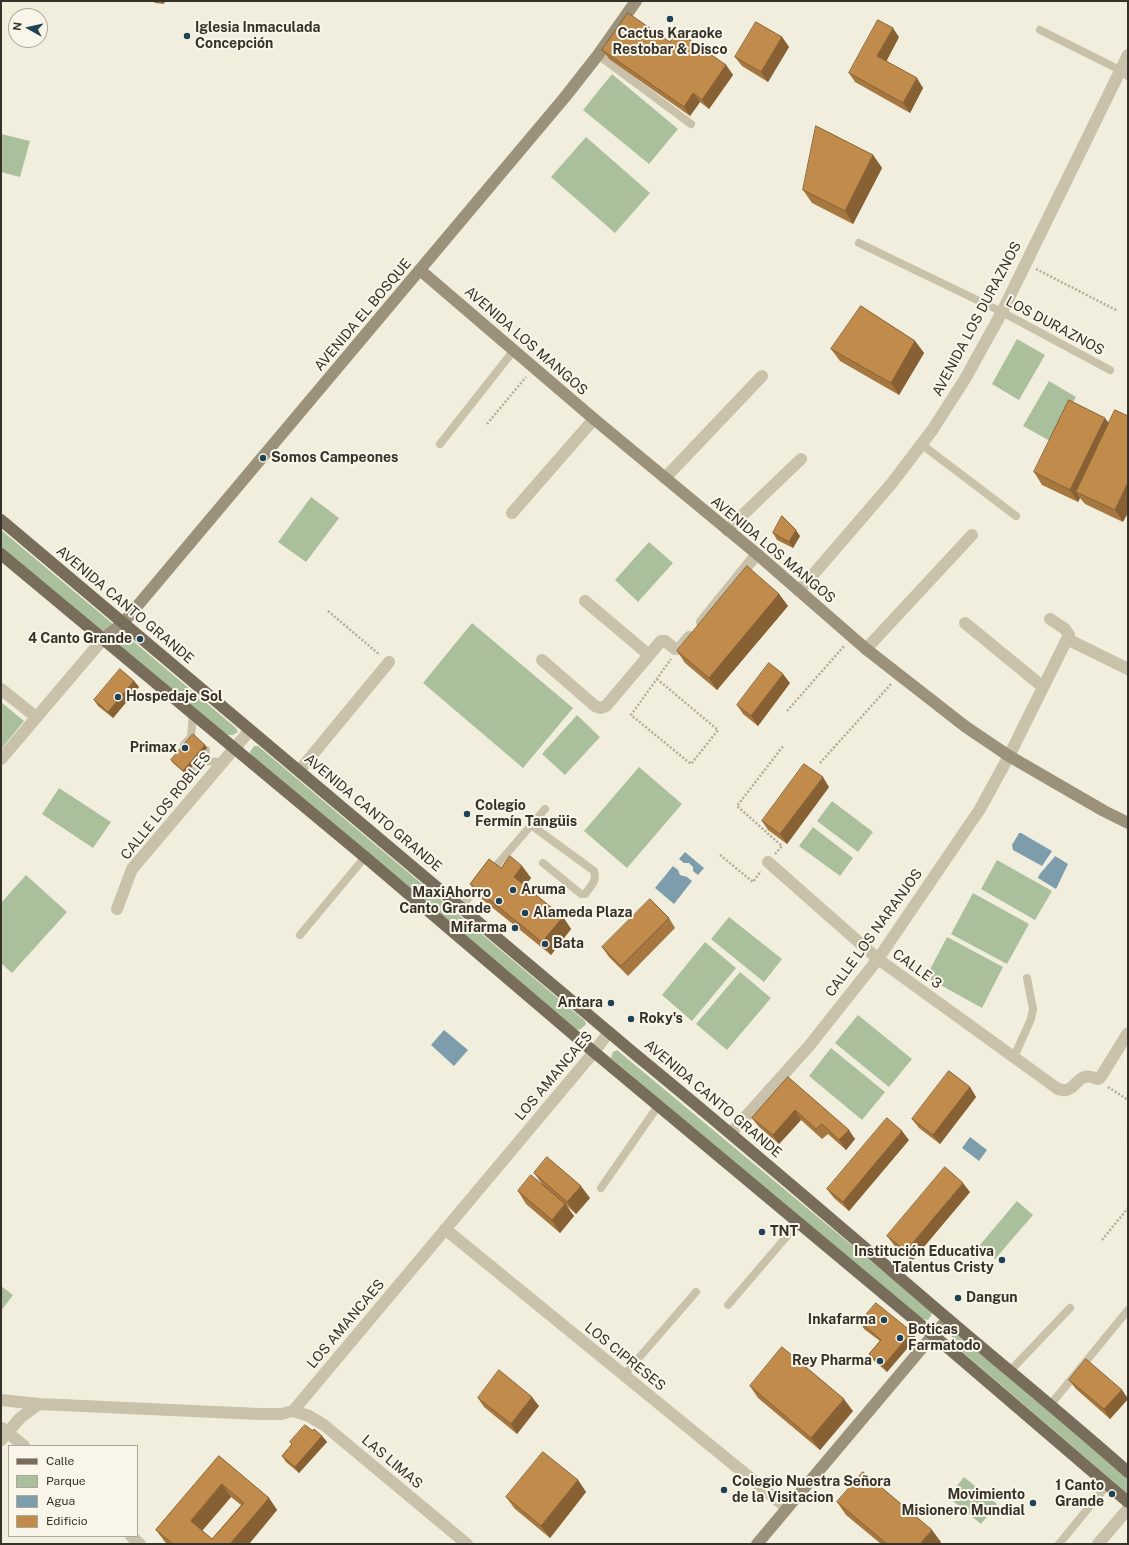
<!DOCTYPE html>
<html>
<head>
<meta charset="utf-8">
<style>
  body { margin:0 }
  #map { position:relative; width:1129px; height:1545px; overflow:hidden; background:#f1eedd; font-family:"Public Sans",sans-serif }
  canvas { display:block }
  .frame { position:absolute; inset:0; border:2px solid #363129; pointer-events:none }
  .legend { position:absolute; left:8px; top:1445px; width:130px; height:92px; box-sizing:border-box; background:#f9f6e9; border:1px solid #aba79c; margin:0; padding:5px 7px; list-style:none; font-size:12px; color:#363129 }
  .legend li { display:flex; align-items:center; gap:8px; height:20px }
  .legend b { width:20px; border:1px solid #aba79c }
  .north { position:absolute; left:8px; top:8px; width:40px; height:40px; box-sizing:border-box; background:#f9f6e9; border:1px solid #aba79c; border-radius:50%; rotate:278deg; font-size:11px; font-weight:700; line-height:16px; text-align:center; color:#363129 }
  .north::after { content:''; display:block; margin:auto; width:14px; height:18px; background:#204256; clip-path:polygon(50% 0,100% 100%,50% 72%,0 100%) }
</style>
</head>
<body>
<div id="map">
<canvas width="1129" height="1545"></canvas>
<div class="frame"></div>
<ul class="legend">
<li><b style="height:5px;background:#786d5a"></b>Calle</li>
<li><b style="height:11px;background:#aac09d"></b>Parque</li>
<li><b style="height:11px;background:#7d9dad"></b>Agua</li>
<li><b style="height:11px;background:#c18b4b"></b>Edificio</li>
</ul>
<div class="north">N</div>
</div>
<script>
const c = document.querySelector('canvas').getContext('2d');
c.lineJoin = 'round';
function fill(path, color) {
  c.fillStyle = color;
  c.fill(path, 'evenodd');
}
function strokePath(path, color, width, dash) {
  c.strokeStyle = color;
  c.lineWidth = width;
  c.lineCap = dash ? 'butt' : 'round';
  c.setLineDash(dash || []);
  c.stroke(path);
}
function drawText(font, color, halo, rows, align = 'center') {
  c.font = font + ' "Public Sans",sans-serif';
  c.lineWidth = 4;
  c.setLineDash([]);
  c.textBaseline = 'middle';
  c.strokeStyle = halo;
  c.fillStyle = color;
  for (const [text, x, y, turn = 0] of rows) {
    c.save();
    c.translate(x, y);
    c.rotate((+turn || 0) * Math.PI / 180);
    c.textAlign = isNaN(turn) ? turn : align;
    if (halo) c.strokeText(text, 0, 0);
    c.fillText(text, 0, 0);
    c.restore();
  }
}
const green = new Path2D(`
  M612 74 678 129 649 164 583 110Z
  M1 134 30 141 20 177 1 172Z
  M586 137 650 193 615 233 551 177Z
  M1017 339 1045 355 1019 400 992 384Z
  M1049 381 1076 397 1050 441 1023 426Z
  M311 497 339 518 306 562 278 542Z
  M1 530 113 624 110 630 102 631 1 547Z
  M649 542 673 563 638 602 615 580Z
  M472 623 573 708 523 768 423 683Z
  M127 636 236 728 238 732 233 735H227L119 646V643L123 638Z
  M1 702 24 721 1 749Z
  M577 715 600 737 565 775 542 754Z
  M254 746H258L585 1021 586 1024 581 1029 577 1030 251 755 250 752Z
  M639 767 682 804 627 868 584 831Z
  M59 788 111 822 93 848 42 814Z
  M832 801 873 832 858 852 817 821Z
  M813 827 853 858 840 876 799 846Z
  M997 860 1052 891 1035 920 981 889Z
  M26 875 67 912 12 973 1 963V903Z
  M973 893 1029 924 1007 964 951 934Z
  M729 917 782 959 764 982 711 939Z
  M947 937 1003 967 982 1008 926 977Z
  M705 942 736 968 692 1021 662 995Z
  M740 972 771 998 727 1050 696 1024Z
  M858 1015 912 1059 889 1087 835 1043Z
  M831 1048 885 1092 862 1120 809 1076Z
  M617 1050 932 1312 931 1316 928 1320 922 1319 757 1182 611 1058 613 1052Z
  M1017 1201 1033 1215 995 1259 979 1246Z
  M1 1286 13 1295 1 1311Z
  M957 1334 1128 1478V1494L951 1342 952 1336Z
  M964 1477 997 1504 981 1524 948 1497Z`);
const water = new Path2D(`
  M1019 833H1021L1052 851 1042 866 1013 850 1012 845Z
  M685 852 704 868 698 875 693 871V867L689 863H684L679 859Z
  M1055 856 1068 864 1056 889 1038 878C1039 873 1051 862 1055 856Z
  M673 866 678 870 680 875 687 877 692 881 674 904 655 888Z
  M444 1030 468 1050 454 1066 431 1045Z
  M970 1137 987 1150 979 1161 962 1148Z`);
const path = new Path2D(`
  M1036 269 1118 311
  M487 424 526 377
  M328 611 380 655
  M657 679 718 730 691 764 631 715 671 659
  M787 711 845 645
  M820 763 892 683
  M775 854 782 846 737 806 784 745
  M720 855 753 882 761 871
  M1108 1087 1128 1100
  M1127 1137 1128 1136
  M1102 1240 1128 1208`);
const lane = new Path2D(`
  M1040 30 1120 70 1128 76
  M598 55 691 124
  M859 243 1002 312 1110 370
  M440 444 514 350
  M921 444 1016 516
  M184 745 191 737 193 714
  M198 761 222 762
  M191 768H193L206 752V750
  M531 825 594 871C597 881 591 886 585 894H581L543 863
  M490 873 545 809
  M461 907 481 883
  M300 935 365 857
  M1014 1057 1031 1019 1033 1009 1027 978
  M601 1188 658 1106
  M728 1305 799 1222
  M1010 1371 1070 1308
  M624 1375 696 1292
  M1051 1404 1128 1310
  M1059 1544 1108 1484`);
const street = new Path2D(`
  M665 478 762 376
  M512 513 594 419
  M727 530 801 459
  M799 591 892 483 933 429 965 379 1002 312 1128 55
  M585 601 649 655
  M702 622 757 554
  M965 623 1043 687
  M1067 639 1128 669
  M866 649 972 535
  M542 660 595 706 601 708 606 706 661 641H665L675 649H679L689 637
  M1 689 36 717
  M1 759 103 639
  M299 771 389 662
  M768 862 878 959 1058 1089C1078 1096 1075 1068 1097 1079L1100 1078 1128 1033
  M117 909 132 869 250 730
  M731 1133 809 1046 878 959 980 809 1009 756 1069 635 1065 629 1050 619
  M445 1229 787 1508
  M1 1400 39 1404 259 1414H281L293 1411 594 1052 609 1032
  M293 1411 309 1416 324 1425 467 1544
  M2 1428 24 1446
  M1 1440 20 1418 39 1404
  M131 1536 140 1544
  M1098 1544 1128 1509`);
const secondary = new Path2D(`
  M420 270 594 419 757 554 866 649 966 727 1009 756 1104 811 1128 823
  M103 639 123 623 565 97 598 55 636 1
  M757 1544 933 1335 948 1319`);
const primary = new Path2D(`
  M1 520 636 1055C741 1141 844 1230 948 1319 1008 1370 1069 1420 1128 1472
  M1 554 371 862 594 1052 933 1335 1128 1502`);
const wall = new Path2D(`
  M152 1H166L163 4 155 3Z
  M782 37 789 47 768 82 742 66 735 57Z
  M899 37 886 61 923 88 910 113 855 82 849 73Z
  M670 42 726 65 733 75 709 109 700 102 690 116 609 59 602 50Z
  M873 155 882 168 853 224 812 203 803 190Z
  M915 341 924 353 899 395 840 361 831 349Z
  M1109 423 1123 522 1085 504 1080 498 1078 502 1042 485 1034 472Z
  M773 533 800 536 793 548 777 540Z
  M779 594 788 606 717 690 685 663 677 651Z
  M134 681 139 687 113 718 98 706 94 700Z
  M790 683 758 726 743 714 737 705Z
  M205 745 207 748 186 774 173 763 171 760Z
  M829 787 787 844 768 830 762 821Z
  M522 866 531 878 525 886 563 917 571 929 551 955 478 896 470 884 501 868Z
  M669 918 675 928 628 976 609 957 602 947Z
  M788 1077 855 1139 846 1150 828 1134 822 1139 801 1120 779 1144 759 1127 752 1118Z
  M970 1087 976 1097 940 1144 919 1128 912 1119Z
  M909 1140 849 1211 834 1198 827 1189Z
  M534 1173 590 1198 576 1214 567 1206 574 1216 560 1233 526 1204 518 1191 542 1184Z
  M970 1192 912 1261 894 1245 887 1236Z
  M860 1322 912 1332 916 1338 887 1372 873 1360 869 1354 880 1341 864 1329Z
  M1069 1380 1122 1390 1128 1399 1110 1419 1076 1389Z
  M750 1386 853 1411 820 1450 758 1398Z
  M478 1398 539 1406 517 1434 484 1407Z
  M313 1431 322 1436 327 1442 299 1473 286 1462 282 1456 292 1445 290 1442Z
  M219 1456 269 1498 277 1510 249 1544H167L165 1542 156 1530ZM231 1497 241 1505 212 1539 202 1531Z
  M578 1480 586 1492 550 1538 515 1509 506 1497Z
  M837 1502 941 1542 939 1544H881L846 1515Z`);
const shadedWall = new Path2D(`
  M161 1H166L163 4Z
  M893 28 899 37 884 66 877 56Z
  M782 37 789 47 768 82 761 72Z
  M726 65 733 75 709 109 702 100Z
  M917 78 923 88 910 113 903 103Z
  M693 93 700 102 690 116 684 107Z
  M873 155 882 168 853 224 845 211Z
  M915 341 924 353 899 395 891 383Z
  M1105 418 1114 430 1076 492 1080 498 1078 502 1070 490Z
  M1128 482V513L1123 522 1115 510Z
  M796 530 800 536 793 548 789 542Z
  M779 594 788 606 717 690 709 678Z
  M783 674 790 683 758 726 751 716Z
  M134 681 139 687 113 718 108 712Z
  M205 745 207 748 186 774 183 771Z
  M823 777 829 787 787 844 780 834Z
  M522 866 531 878 522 889 514 877Z
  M563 917 571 929 551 955 542 942Z
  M970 1087 976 1097 940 1144 933 1135Z
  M795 1110 801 1120 779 1144 773 1135Z
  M849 1130 855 1139 846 1150 839 1140Z
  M902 1131 909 1140 849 1211 843 1202Z
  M963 1183 970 1192 912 1261 906 1251Z
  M581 1186 590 1198 576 1214 567 1202Z
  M565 1204 574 1216 560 1233 552 1220Z
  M912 1332 916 1338 887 1372 883 1366Z
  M1122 1390 1128 1399 1110 1419 1104 1409Z
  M532 1397 539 1406 517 1434 511 1424Z
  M844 1399 853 1411 820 1450 811 1438Z
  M322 1436 327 1442 299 1473 295 1467Z
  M578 1480 586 1492 550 1538 541 1526Z
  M222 1484 231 1497 200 1533 191 1521Z
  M269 1498 277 1510 249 1544H230Z
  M932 1530 941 1542 939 1544H920Z`);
const building = new Path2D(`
  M628 13 670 42 677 31 726 65 702 100 693 93 684 107 602 50Z
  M878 20 893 28 877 56 917 78 903 103 849 73Z
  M756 22 782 37 761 72 735 57Z
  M816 126 873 155 845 211 803 190Z
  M861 306 915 341 891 383 831 349Z
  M1069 400 1105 418 1070 490 1034 472Z
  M1115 410 1128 416V482L1115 510 1076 492Z
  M782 516 796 530 789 542 773 533Z
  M747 566 779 594 709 678 677 651Z
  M769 663 783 674 751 716 737 705Z
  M120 669 134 681 108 712 94 700Z
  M193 734 205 745 183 771 171 760Z
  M804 764 823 777 780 834 762 821Z
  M510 856 522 866 514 877 563 917 542 942 470 884 489 859 501 868Z
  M650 899 669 918 621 966 602 947Z
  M949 1071 970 1087 933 1135 912 1119Z
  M788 1077 849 1130 839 1140 822 1124 816 1129 795 1110 773 1135 752 1118Z
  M887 1118 902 1131 843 1202 827 1189Z
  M547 1157 581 1186 567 1202 534 1173Z
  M945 1167 963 1183 906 1251 887 1236Z
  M531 1175 565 1204 552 1220 518 1191Z
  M876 1303 912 1332 883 1366 869 1354 881 1340 860 1322Z
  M782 1347 844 1399 811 1438 750 1386Z
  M1086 1359 1122 1390 1104 1409 1069 1380Z
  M499 1370 532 1397 511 1424 478 1398Z
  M305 1425 313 1431 314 1429 322 1436 295 1467 282 1456 292 1444 290 1442Z
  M543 1452 578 1480 541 1526 506 1497Z
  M219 1456 269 1498 230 1544H173L156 1530ZM222 1484 244 1503 212 1539 191 1521Z
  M863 1472 932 1530 920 1544H887L837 1502Z`);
const markers = [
  [670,19,4,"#204256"],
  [187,36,4,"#204256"],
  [263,458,4,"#204256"],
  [140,639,4,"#204256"],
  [118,697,4,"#204256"],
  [185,748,4,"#204256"],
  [467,814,4,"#204256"],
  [513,890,4,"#204256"],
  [499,901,4,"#204256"],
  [525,913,4,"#204256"],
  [515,928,4,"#204256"],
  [545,944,4,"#204256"],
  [611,1003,4,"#204256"],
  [631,1019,4,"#204256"],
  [762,1232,4,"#204256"],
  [1002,1260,4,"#204256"],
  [958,1298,4,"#204256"],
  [884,1320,4,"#204256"],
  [900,1338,4,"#204256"],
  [880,1361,4,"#204256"],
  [724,1490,4,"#204256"],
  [1112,1494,4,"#204256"],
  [1033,1503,4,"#204256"]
];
const poiNames = [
  ["Iglesia Inmaculada",195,28],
  ["Concepción",195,44],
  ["Cactus Karaoke",670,34,"center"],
  ["Restobar & Disco",670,50,"center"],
  ["Somos Campeones",271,458],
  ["4 Canto Grande",132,639,"right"],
  ["Hospedaje Sol",126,697],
  ["Primax",177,748,"right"],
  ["Colegio",475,806],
  ["Fermín Tangüis",475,822],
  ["Aruma",521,890],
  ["MaxiAhorro",491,893,"right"],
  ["Canto Grande",491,909,"right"],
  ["Alameda Plaza",533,913],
  ["Mifarma",507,928,"right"],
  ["Bata",553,944],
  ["Antara",603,1003,"right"],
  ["Roky's",639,1019],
  ["TNT",770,1232],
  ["Institución Educativa",994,1252,"right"],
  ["Talentus Cristy",994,1268,"right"],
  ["Dangun",966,1298],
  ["Inkafarma",876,1320,"right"],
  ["Boticas",908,1330],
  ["Farmatodo",908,1346],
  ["Rey Pharma",872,1361,"right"],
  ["Colegio Nuestra Señora",732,1482],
  ["de la Visitacion",732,1498],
  ["1 Canto",1104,1486,"right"],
  ["Grande",1104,1502,"right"],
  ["Movimiento",1025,1495,"right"],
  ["Misionero Mundial",1025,1511,"right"]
];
const streetNames = [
  ["AVENIDA EL BOSQUE",363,315,-50],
  ["AVENIDA LOS DURAZNOS",977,319,-62],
  ["LOS DURAZNOS",1055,326,28],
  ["AVENIDA LOS MANGOS",526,341,41],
  ["AVENIDA LOS MANGOS",773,550,40],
  ["AVENIDA CANTO GRANDE",125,605,40],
  ["CALLE LOS ROBLES",166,806,-51],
  ["AVENIDA CANTO GRANDE",373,813,40],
  ["CALLE LOS NARANJOS",874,933,-54],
  ["CALLE 3",917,969,36],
  ["LOS AMANCAES",554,1076,-50],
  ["AVENIDA CANTO GRANDE",713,1099,40],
  ["LOS AMANCAES",346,1324,-50],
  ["LOS CIPRESES",625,1357,39],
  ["LAS LIMAS",392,1462,40]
];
fill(green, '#aac09d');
fill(water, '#7d9dad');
strokePath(path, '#b5ac93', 2.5, [2, 2]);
strokePath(lane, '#c9c1a9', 8);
strokePath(street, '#c9c1a9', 12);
strokePath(secondary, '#9c917a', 12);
strokePath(primary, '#786d5a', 12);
fill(wall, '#a67840');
fill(shadedWall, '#876134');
fill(building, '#c18b4b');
strokePath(building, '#876134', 1);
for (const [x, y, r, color] of markers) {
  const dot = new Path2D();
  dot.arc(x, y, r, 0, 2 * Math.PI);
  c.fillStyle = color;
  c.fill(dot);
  strokePath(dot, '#f9f6e9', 1.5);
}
drawText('bold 14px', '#363129', '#f9f6e9', poiNames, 'left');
drawText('14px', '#363129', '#f9f6e9', streetNames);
</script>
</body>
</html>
